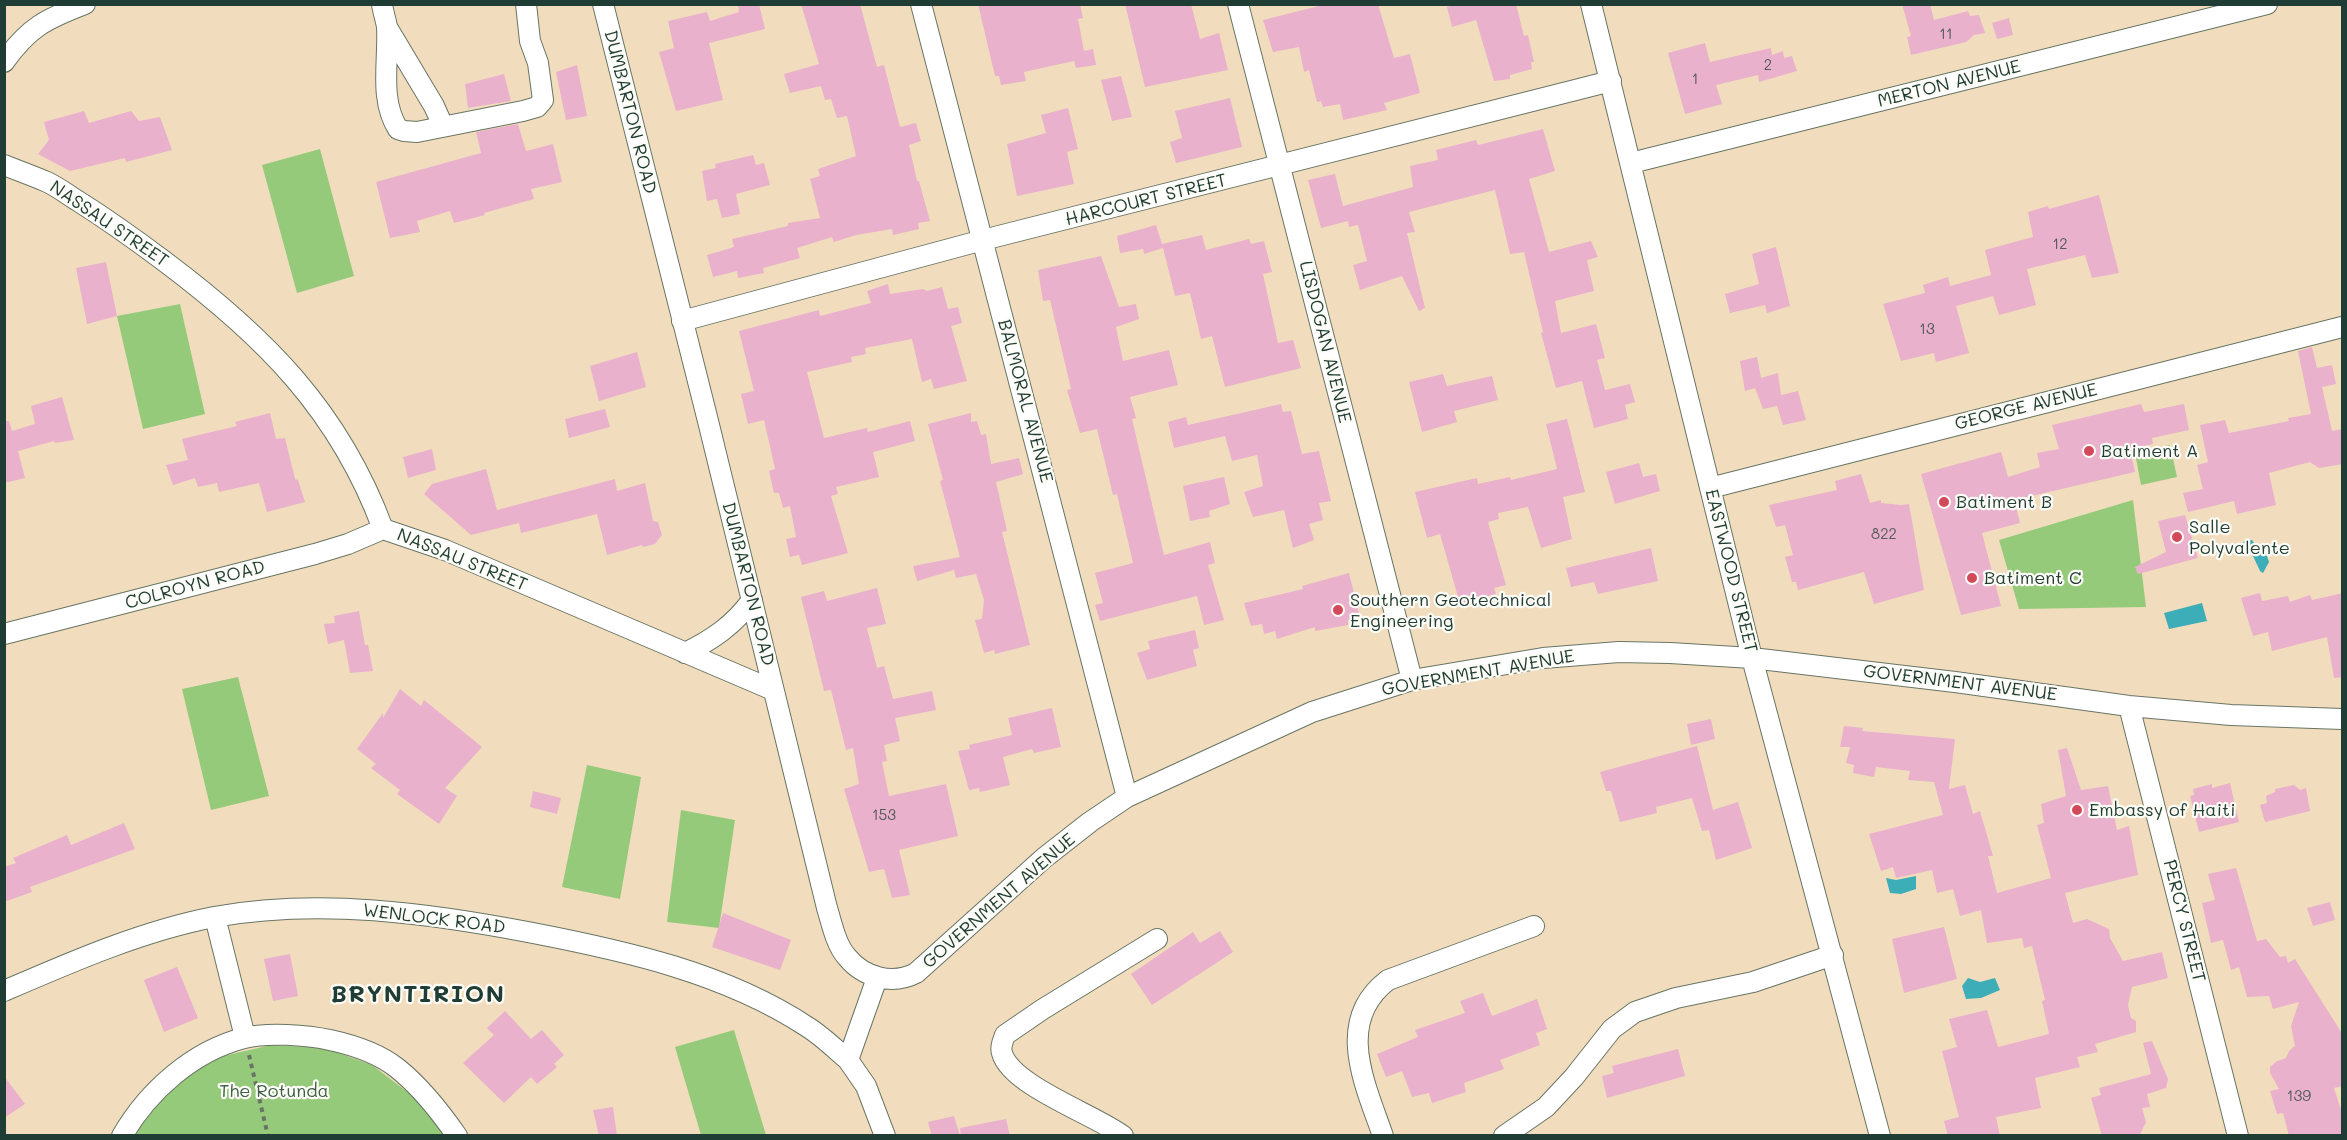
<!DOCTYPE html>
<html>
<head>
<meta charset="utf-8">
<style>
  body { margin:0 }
  #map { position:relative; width:2347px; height:1140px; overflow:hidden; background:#f1ddbd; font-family:Mali,sans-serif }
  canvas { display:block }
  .frame { position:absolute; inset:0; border:6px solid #1f3d34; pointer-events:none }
</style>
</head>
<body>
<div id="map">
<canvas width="2347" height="1140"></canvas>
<div class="frame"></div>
</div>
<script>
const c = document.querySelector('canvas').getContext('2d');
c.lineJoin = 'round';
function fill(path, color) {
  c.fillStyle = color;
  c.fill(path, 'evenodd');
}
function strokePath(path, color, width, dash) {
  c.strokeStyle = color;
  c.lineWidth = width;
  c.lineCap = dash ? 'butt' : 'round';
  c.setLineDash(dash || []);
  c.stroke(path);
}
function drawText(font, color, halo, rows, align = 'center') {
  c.font = font + ' Mali,sans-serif';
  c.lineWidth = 4.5;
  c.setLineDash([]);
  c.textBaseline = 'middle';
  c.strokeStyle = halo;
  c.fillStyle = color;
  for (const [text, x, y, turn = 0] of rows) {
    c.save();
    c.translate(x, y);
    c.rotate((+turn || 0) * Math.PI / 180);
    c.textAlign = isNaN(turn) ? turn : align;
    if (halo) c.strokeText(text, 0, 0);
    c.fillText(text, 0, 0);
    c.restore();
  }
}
const green = new Path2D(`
  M320 149 354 276 297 293 262 165Z
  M180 304 205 414 143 429 117 316Z
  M2170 445 2177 477 2141 485 2135 453Z
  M2133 500 2146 607 2019 609 1999 540Z
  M238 677 269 796 211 810 182 689Z
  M587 765 641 777 620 899 562 887Z
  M681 810 735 820 719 928 667 922Z
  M734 1030 766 1135H701L675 1047Z
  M271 1045 325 1048 372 1065 422 1103 443 1135 135 1136 146 1114 178 1080 219 1057Z`);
const water = new Path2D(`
  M2252 540 2259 550 2267 556 2269 562 2263 573 2260 571 2253 556 2242 547 2244 541Z
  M2202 603 2207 621 2169 629 2164 613Z
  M1916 876V889L1901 894 1890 893 1886 878 1896 880Z
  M1968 978 1980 982 1995 978 2000 990 1981 998 1966 999 1962 986Z`);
const building = new Path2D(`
  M738 4H759L765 29 709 43 723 100 676 111 659 52 674 48 668 21 707 12 710 21 739 12Z
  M801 4H860L877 67 884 65 900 127 916 123 921 141 909 145 917 181H919L930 221 918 223 919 229 893 235 892 229 856 235 834 242 832 237 797 248 800 258 763 268 764 273 738 278 737 271 713 277 707 255 734 247 732 239 788 226V223L820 218 810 179 820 176 818 169 856 156 847 116 837 118 831 99 825 100 821 86 790 93 784 74 819 64Z
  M978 4H1080L1083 18 1078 19 1084 51 1093 49 1096 65 1076 68 1074 61 1024 72 1026 81 1001 85 999 76H995Z
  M1125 4H1191L1200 39 1219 33 1228 70 1145 87Z
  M1327 4H1378L1394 58 1410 54 1420 93 1384 103 1387 110 1343 120 1340 104 1323 107 1321 101 1317 102 1309 70 1304 72 1299 47 1273 52 1263 20Z
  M1456 4H1516L1524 36 1528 35 1534 62H1531L1532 69 1510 75V79L1494 81 1476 20 1452 27 1447 7Z
  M1902 4H1930L1934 20 1968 11 1970 16 1979 15 1985 33 1974 35 1966 42 1911 55 1907 37 1911 36Z
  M2009 18 2013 35 1997 39 1992 23Z
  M1705 43 1710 62 1771 48 1772 55 1783 51 1784 58 1792 56 1797 71 1759 82 1758 75 1716 85 1722 104 1685 114 1668 53Z
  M577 65 587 116 566 120 556 72Z
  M504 74 511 101 468 108 465 84Z
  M1121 76 1132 117 1112 121 1101 80Z
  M1230 98 1242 147 1176 163 1170 142 1182 138 1175 111Z
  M1068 108 1078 149 1067 152 1074 184 1017 196 1007 144 1046 133 1041 115Z
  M84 111 89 123 131 111 139 121 160 117 172 150 126 162 125 158 70 171 38 154 49 140 44 122Z
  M518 124 526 151 553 144 562 182 531 189 534 199 484 213 485 215 454 223 450 211 417 221 420 232 390 238 376 182 481 153 476 132Z
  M1543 129 1555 171 1529 179 1549 252 1591 241 1598 257 1587 260 1594 291 1555 301 1561 333 1596 324 1605 358 1597 360 1605 390 1630 384 1635 402 1625 405 1628 419 1594 428 1582 381 1556 388 1541 333 1543 332 1524 252 1510 254 1495 190 1409 212 1415 232 1407 233 1425 308 1419 311 1402 276 1360 290 1353 265 1367 261 1358 225 1349 227 1348 221 1321 228 1308 180 1335 174 1343 206 1413 187 1410 166 1438 160 1436 150 1476 140 1478 145Z
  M753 155 756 165 764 163 770 185 736 194 740 214 722 218 717 199 707 201 702 171 716 168 715 164Z
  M2099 195 2119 273 2092 278 2085 255 2027 269 2036 305 1999 315 1993 296 1956 306 1969 353 1936 362 1934 353 1901 361 1883 304 1925 293 1923 285 1948 277 1950 286 1991 275 1985 250 2033 237 2028 212 2048 206 2049 209Z
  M1156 225 1162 244 1202 235 1206 250 1249 239 1251 244 1264 241 1272 272 1263 274 1278 343 1293 340 1301 368 1225 387 1212 336 1201 339 1190 293 1175 296 1163 248 1144 254 1143 249 1120 253 1117 236Z
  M1776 247 1790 306 1767 313 1765 305 1730 313 1725 294 1759 284 1752 254Z
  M1101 256 1119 307 1136 304 1139 319 1116 327 1123 361 1169 350 1178 385 1130 397 1136 418 1132 419 1164 555 1210 542 1215 563 1208 565 1224 620 1204 625 1197 596 1100 621 1095 605 1103 603 1095 573 1133 563 1117 494 1113 495 1097 429 1080 433 1067 390 1071 389 1050 300 1043 301 1038 270Z
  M106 262 117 316 87 324 76 268Z
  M888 284 890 294 923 289 927 291 942 287 948 309 958 307 962 323 951 326 967 381 934 389 931 379 922 382 912 339 865 348 866 354 851 357 852 362 807 372 824 438 867 428 868 432 910 421 915 441 873 452 879 477 836 487 838 494 831 496 848 553 802 565 799 555 790 557 786 539 796 537 790 506 783 508 779 493H774L769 471 775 469 764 420 748 424 741 394 754 391 739 331 819 310 820 316 871 303 867 291Z
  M2312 347 2317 368 2332 365 2336 384 2322 387 2332 431 2343 429V464L2319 468 2310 462 2269 473 2276 505 2237 514 2234 501 2188 512 2183 493 2203 489 2197 465 2208 462 2200 425 2225 420 2229 433 2289 421 2288 418 2311 414 2298 351Z
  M637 352 646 387 599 401 590 366Z
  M1757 357 1761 378 1778 373 1781 395 1798 391 1806 420 1783 425 1777 406 1763 409 1755 388 1745 391 1740 361Z
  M1443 374 1447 386 1492 376 1498 400 1454 411 1457 422 1422 432 1409 382Z
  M62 397 74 440 55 443 54 441 18 451 25 478 4 483V421H9L12 431 35 424 31 406Z
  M1281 404 1283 412 1291 411 1302 454 1319 451 1331 501 1319 503 1323 520 1309 524 1314 540 1293 548 1284 510 1253 517 1244 492 1263 486 1257 455 1232 461 1225 436 1174 448 1168 422 1186 417 1188 425Z
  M2141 404 2144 412 2184 404 2189 430 2152 438 2153 444 2130 449 2135 472 2014 500 2020 523 1982 533 2001 606 1961 615 1921 474 2001 452 2008 477 2040 467 2037 453 2059 449 2052 425Z
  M605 409 610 427 569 438 565 419Z
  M270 413 276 439 285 438 295 479 298 480 305 502 267 512 259 483 219 492 217 483 198 487 195 478 173 485 166 465 188 460 182 439 237 426 235 422Z
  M971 413V422L977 421 981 435 986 434 991 464 1019 458 1023 474 996 482 1007 531 1002 532 1030 645 995 654 994 650 984 653 975 620 982 619 984 600 976 574 956 578 954 570 917 581 913 566 960 557 940 481 943 480 928 424Z
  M1567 419 1585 492 1563 497 1572 539 1541 548 1528 507 1498 513 1499 519 1488 522 1506 585 1494 588 1496 594 1460 604 1440 534 1427 538 1415 492 1477 478 1478 484 1510 477 1511 480 1557 469 1546 424Z
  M432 449 436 470 408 478 403 457Z
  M1639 463 1643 477 1656 474 1660 491 1615 504 1606 472Z
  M486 469 497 510 615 479 617 491 645 483 653 521 658 522 662 535 655 544 643 547 642 545 607 555 597 514 521 533 519 523 471 535 424 494 432 484Z
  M1861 474 1870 503 1881 500V503L1901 505 1909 504 1924 590 1874 604 1864 572 1798 590 1796 582H1792L1785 557 1793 555 1785 525 1776 527 1769 505 1837 490 1835 481Z
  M1224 477 1230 504 1209 511 1210 517 1190 521 1183 486Z
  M2185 515 2198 558 2138 574 2135 567 2166 552 2158 521Z
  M1651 548 1658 581 1598 594 1594 582 1571 587 1566 568Z
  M1349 573 1360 617 1348 620V625L1315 631V627L1277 639 1275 631 1264 634 1262 624 1251 626 1244 603 1303 589 1302 586Z
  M877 588 886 624 867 628 877 668 884 666 893 699 932 691 936 710 895 718 900 741 884 745 887 761 882 762 889 796 946 784 958 836 899 850 910 895 892 898 884 869 869 872 844 789 859 784 853 748 846 750 831 690 824 691 801 597 824 591 827 601Z
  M2260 593 2262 601 2288 596 2290 602 2310 595 2312 600 2343 593V677L2334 678 2327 637 2272 651 2268 632 2253 636 2241 598Z
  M359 611 365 645H368L373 671 350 673 344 640 328 644 324 624 335 623 334 616Z
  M1195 630 1199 648 1193 650 1197 666 1147 680 1137 653 1150 649 1148 641Z
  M400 689 421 706 424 700 482 747 445 788 457 796 439 824 397 794 400 790 371 768 376 764 357 749 383 713V718Z
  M1052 708 1061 747 1034 753 1032 749 1003 757 1010 785 980 792 979 788 969 790 958 751 970 749 969 745 1012 735 1008 718Z
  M1711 719 1715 739 1691 745 1687 724Z
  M1844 726 1863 728 1862 731 1955 739 1949 789 1965 785 1973 814 1980 811 1993 856H1988L1997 893 2051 878 2037 825 2044 823 2041 804 2066 796 2058 750 2067 748 2081 790 2108 786 2117 830 2129 826 2138 875 2065 893 2073 923 2087 919 2109 929 2110 938 2123 961 2162 952 2168 978 2132 987 2128 1005 2131 1018 2136 1021V1032L2095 1044 2098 1052 2077 1057 2080 1067 2035 1078 2041 1108 1996 1117 2000 1136H1948L1944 1121 1959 1117 1942 1051 1957 1047 1949 1019 1987 1010 1998 1047 2049 1034 2042 1001 2045 1000 2032 946 2024 948 2022 938 1987 943 1981 910 1960 916 1953 889 1937 893 1932 870 1896 878 1893 867 1881 871 1869 834 1943 815 1934 782 1908 780 1910 771 1876 767 1874 777 1853 773 1854 765 1846 763 1850 747H1840Z
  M1697 746 1713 810 1738 802 1752 848 1716 860 1709 830 1702 831 1692 798 1656 807 1657 813 1620 822 1611 791H1606L1600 772Z
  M2230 783 2239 822 2199 832 2190 796 2194 795 2193 789 2212 784V788Z
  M2294 785 2300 790 2306 788 2310 811 2265 822 2260 805 2267 803 2266 796 2275 792V789Z
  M533 791 561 798 557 814 530 807Z
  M124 823 135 849 30 887 32 892 4 902V867L16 863 13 858 67 835 71 845Z
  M2236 868 2257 941 2266 939 2280 957 2286 956 2288 963 2295 959 2343 1035V1086L2334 1088 2343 1116V1136H2289L2283 1113 2277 1114 2270 1091 2279 1089 2270 1073V1067L2277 1061 2286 1058 2289 1051 2295 1046 2291 1026 2299 1002 2273 1009 2269 996 2247 997 2239 967 2231 970 2223 940 2211 943 2202 903 2215 900 2208 874Z
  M2330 902 2335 920 2313 926 2307 908Z
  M723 913 791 940 780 970 712 947Z
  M1944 927 1957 979 1904 993 1892 939Z
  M1220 931 1233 952 1152 1005 1131 974 1193 932 1200 943Z
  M290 954 298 996 273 1001 264 959Z
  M177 967 198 1018 164 1032 144 980Z
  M1483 993 1492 1016 1537 999 1547 1029 1536 1033 1540 1045 1500 1060 1504 1069 1464 1083 1466 1092 1432 1103 1429 1093 1412 1097 1402 1071 1386 1077 1377 1054 1418 1037 1415 1030 1465 1013 1460 1001Z
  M505 1011 531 1039 542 1030 564 1055 554 1064 557 1067 537 1084 531 1077 504 1103 463 1063 494 1035 487 1028Z
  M2152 1041 2168 1079 2166 1088 2147 1094 2150 1107 2142 1108 2146 1122 2139 1136H2102L2091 1098 2101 1095 2099 1088 2151 1074 2143 1043Z
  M1678 1049 1685 1076 1607 1098 1602 1076 1614 1073 1612 1066Z
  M4 1076 25 1104 4 1118Z
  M613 1107 617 1136H599L593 1110Z
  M954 1116 960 1136H932L928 1122Z
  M1006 1119 1010 1136H961L960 1128Z`);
const path = new Path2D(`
  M249 1055 268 1136`);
const street = new Path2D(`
  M382 4C383 12 386 20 387 27 389 61 379 99 398 129L404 131 417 132 523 111 537 107 543 100 538 63 530 41 526 4
  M603 4 708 421 827 908C832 924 836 945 847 957 864 978 893 985 916 973L1044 858 1090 822 1127 797 1312 712 1412 680 1543 658 1619 652 1670 653 1752 658 1955 682 2129 706 2231 715 2342 719
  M921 4 1127 797
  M1238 4 1412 680
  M1591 4 1752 658 1880 1136
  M388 29 434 106 443 126
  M4 62C29 27 46 19 85 4
  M1631 163 2267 4
  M4 165C19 171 33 176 47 182 58 187 68 195 78 201 108 220 136 240 164 261 264 336 339 410 383 529
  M682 321 983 240 1611 81
  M1710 488 2342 327
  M383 529 445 550 773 690
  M4 634 315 554 348 544 383 529
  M685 653C712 640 734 625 752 600
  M2129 706 2238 1136
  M215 917 245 1037
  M877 978 848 1060 866 1086 885 1136
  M4 991C71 962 142 931 214 917 319 898 429 913 533 933 626 951 725 973 806 1026 821 1035 834 1048 848 1060
  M122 1136C148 1091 193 1051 244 1038 267 1032 307 1035 330 1040 353 1045 378 1053 397 1068 421 1087 439 1110 457 1136
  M1123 1136C1096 1115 1011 1086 1002 1053 1000 1047 1003 1041 1005 1035L1043 1009 1157 939
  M1383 1136C1365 1084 1334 1021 1388 980L1534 926
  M1504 1136 1546 1107 1574 1077 1612 1029 1635 1012 1676 998 1753 982 1833 955`);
const markers = [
  [2089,451,6,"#d1495b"],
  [1944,502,6,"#d1495b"],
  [2177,537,6,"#d1495b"],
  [1972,578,6,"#d1495b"],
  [1338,610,6,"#d1495b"],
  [2077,810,6,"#d1495b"]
];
const numberNames = [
  ["11",1946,34],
  ["2",1768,65],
  ["1",1695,79],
  ["12",2060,244],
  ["13",1927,329],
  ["822",1884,534],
  ["153",884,815],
  ["139",2299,1096]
];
const streetNames = [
  ["MERTON AVENUE",1949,84,-14],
  ["DUMBARTON ROAD",630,112,76],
  ["HARCOURT STREET",1146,200,-14],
  ["NASSAU STREET",109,224,34],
  ["LISDOGAN AVENUE",1325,342,76],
  ["BALMORAL AVENUE",1025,401,75],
  ["GEORGE AVENUE",2026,407,-14],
  ["NASSAU STREET",462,560,22],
  ["EASTWOOD STREET",1731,571,76],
  ["DUMBARTON ROAD",748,584,76],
  ["COLROYN ROAD",195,585,-15],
  ["GOVERNMENT AVENUE",1478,673,-10],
  ["GOVERNMENT AVENUE",1960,683,7],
  ["GOVERNMENT AVENUE",999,901,-41],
  ["WENLOCK ROAD",434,919,7],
  ["PERCY STREET",2184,921,76]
];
const poiNames = [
  ["Batiment A",2101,451],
  ["Batiment B",1956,502],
  ["Salle",2189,527],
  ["Polyvalente",2189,548],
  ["Batiment C",1984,578],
  ["Southern Geotechnical",1350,600],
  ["Engineering",1350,621],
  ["Embassy of Haiti",2089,810]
];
const parkNames = [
  ["The Rotunda",274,1091]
];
const districtNames = [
  ["BRYNTIRION",418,995]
];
fill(green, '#96ca7b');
fill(water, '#3dadb8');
fill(building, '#e9b1cc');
strokePath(street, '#687564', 22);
strokePath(path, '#687564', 4, [4.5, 4.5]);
strokePath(street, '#fff', 20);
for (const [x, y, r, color] of markers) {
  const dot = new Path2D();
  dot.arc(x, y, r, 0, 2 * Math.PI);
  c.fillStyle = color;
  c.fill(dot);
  strokePath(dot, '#fdfcf7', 2);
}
drawText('15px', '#525a5a', null, numberNames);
drawText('18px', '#1f3d34', '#fdfcf7', streetNames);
drawText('18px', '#1f3d34', '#fdfcf7', poiNames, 'left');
drawText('18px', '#3d6046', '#fdfcf7', parkNames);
c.letterSpacing = '1.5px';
drawText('bold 24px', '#1f3d34', '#fdfcf7', districtNames);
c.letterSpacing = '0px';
</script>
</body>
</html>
